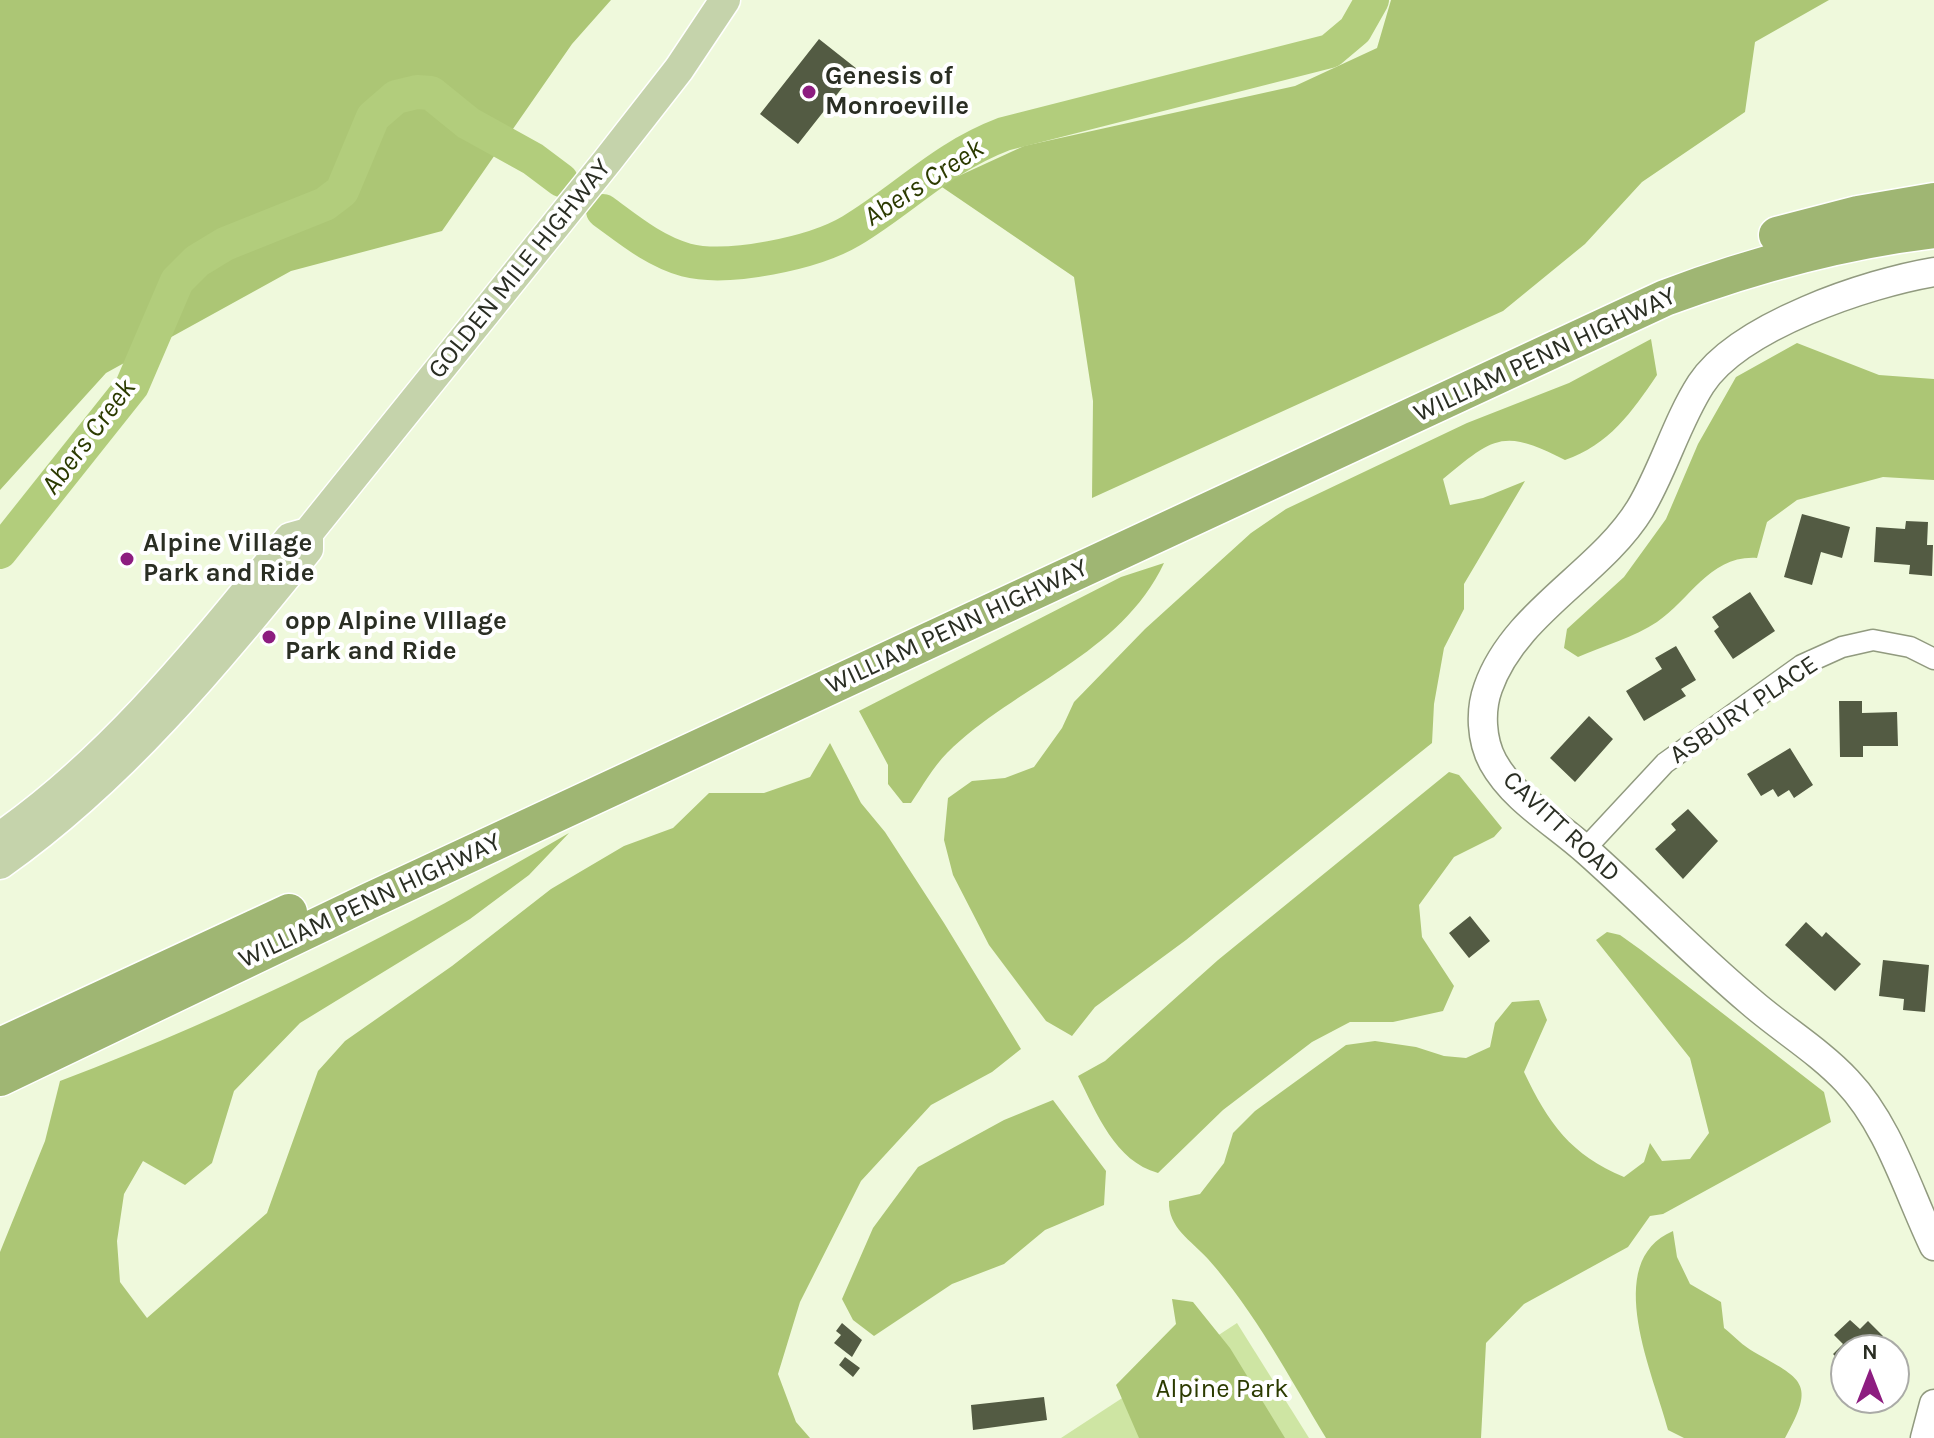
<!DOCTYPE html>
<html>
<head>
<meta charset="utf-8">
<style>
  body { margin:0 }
  #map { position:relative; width:1934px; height:1438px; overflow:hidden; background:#eff9dc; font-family:Karla,sans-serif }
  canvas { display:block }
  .north { position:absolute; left:1830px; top:1334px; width:80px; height:80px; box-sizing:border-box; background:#fff; border:2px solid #aaaba7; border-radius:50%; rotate:0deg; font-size:22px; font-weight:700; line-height:32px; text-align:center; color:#2a2e23 }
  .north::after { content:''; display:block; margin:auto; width:28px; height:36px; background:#8d1d80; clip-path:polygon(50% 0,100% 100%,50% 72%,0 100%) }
</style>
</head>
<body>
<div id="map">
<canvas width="1934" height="1438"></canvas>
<div class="north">N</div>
</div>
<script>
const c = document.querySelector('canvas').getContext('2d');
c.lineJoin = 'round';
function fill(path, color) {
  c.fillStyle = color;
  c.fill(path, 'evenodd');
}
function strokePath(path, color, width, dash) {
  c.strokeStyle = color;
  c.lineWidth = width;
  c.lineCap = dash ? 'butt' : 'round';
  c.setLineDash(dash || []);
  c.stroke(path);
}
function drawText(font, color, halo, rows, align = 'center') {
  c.font = font + ' Karla,sans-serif';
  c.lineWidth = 8;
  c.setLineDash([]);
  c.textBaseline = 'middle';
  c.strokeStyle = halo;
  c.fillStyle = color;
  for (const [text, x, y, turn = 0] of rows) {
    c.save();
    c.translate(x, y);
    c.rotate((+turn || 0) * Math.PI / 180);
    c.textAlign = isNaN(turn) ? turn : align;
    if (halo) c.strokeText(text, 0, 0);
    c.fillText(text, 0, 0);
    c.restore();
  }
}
const green = new Path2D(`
  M1237 1323 1309 1438H1061Z`);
const forest = new Path2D(`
  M0 0H611L572 44 442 231 291 271 106 373 0 490Z
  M1391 0H1829L1755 42 1745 112 1642 182 1585 244 1503 311 1092 498 1093 401 1074 277 939 185 1024 146 1295 86 1377 48Z
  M1651 339 1657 375C1632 412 1609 445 1565 460 1503 428 1494 437 1443 479L1450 505 1483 498 1525 481 1464 584V609L1444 648 1434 704 1432 743 1186 940 1095 1007 1072 1036 1046 1021 989 945 953 875 944 840 948 798 972 781 1005 778 1034 767 1062 728 1074 702 1145 629 1251 533 1286 509 1467 423 1569 383Z
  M1797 343 1879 375 1934 379V480L1883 477 1797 500 1767 522 1757 558C1710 555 1691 599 1657 622 1635 637 1603 646 1578 657L1564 648 1567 629 1624 577 1666 519 1698 444 1736 377Z
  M1164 563C1121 655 1016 685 947 753 933 767 922 787 911 803H903L888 784V765L859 711 1121 577Z
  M830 743 861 803 885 832 944 923 1021 1049 992 1072 931 1105 861 1181 800 1302 778 1374 796 1422 810 1438H0V1252L45 1141 60 1081C242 1012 401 931 569 833L529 875 470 919 300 1023 234 1091 212 1163 185 1185 143 1161 124 1194 117 1241 120 1282 147 1318 267 1213 318 1071 345 1041 452 966 551 889 624 846 673 828 709 793H764L810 777Z
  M1449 772 1459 775 1502 828 1494 837 1454 857 1419 905 1422 937 1454 986 1443 1011 1393 1022H1350L1312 1042 1223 1110 1158 1173C1115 1161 1097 1114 1078 1076L1105 1061 1218 960Z
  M1607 932 1620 935 1641 950 1824 1092 1831 1122 1663 1214 1650 1216 1628 1247 1524 1304 1486 1343 1481 1438H1326C1289 1377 1255 1312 1208 1259 1191 1240 1168 1228 1169 1201L1200 1194 1224 1163 1233 1133 1255 1111 1346 1045 1375 1041 1416 1047 1444 1056 1466 1058 1490 1047 1495 1023 1512 1002 1539 1000 1547 1020 1524 1072C1548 1123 1571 1155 1624 1177L1644 1162 1650 1143 1662 1161 1690 1159 1709 1133 1690 1058 1596 940Z
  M1053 1100 1106 1171 1104 1205 1045 1230 1004 1264 952 1284 874 1336 853 1320 842 1299 873 1228 918 1167 1004 1120Z
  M1673 1231 1677 1257 1690 1284 1721 1302 1724 1328C1734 1336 1743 1346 1754 1352 1801 1379 1817 1382 1785 1438H1684L1668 1430C1655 1377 1600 1262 1673 1231Z
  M1172 1299 1193 1302 1230 1348 1285 1438H1139L1116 1385 1176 1324Z`);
const river = new Path2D(`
  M603 211C629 230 654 251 686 260 728 271 814 253 851 231 906 198 941 158 1004 134L1330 51 1355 30 1372 0
  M0 552 132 386 177 281 197 261 225 244 325 204 342 191 373 117 396 97 417 92 431 93 468 123 533 159 561 180`);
const building = new Path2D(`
  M819 39 857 69 798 144 760 114Z
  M1802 514 1850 527 1842 558 1821 552 1812 585 1784 577Z
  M1906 521 1928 522 1927 545H1933L1932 576 1909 574 1910 565 1874 562 1876 527 1905 529Z
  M1750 592 1775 631 1733 659 1714 631 1719 627 1712 617Z
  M1676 646 1696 680 1681 689 1686 696 1644 721 1626 691 1662 669 1655 658Z
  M1839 701H1862V713L1897 712 1898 746H1863V757H1840Z
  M1589 716 1613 739 1575 782 1550 758Z
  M1790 748 1813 785 1794 798 1789 790 1778 797 1773 789 1761 796 1747 774Z
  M1688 809 1718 841 1683 879 1655 849 1676 830 1671 824Z
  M1470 916 1490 941 1469 958 1449 933Z
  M1806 922 1822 937 1826 932 1861 964 1835 991 1785 945Z
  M1883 960 1929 965 1925 1012 1903 1010 1904 999 1879 996Z
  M1850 1320 1860 1329 1868 1321 1883 1336 1869 1350H1846V1367L1833 1354 1843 1344 1834 1335Z
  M842 1323 862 1340 852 1357 834 1343 841 1335 836 1331Z
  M845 1357 860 1368 853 1377 839 1365Z
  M1044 1397 1047 1420 973 1430 971 1405Z`);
const street = new Path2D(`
  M1585 849 1665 763 1802 665 1842 647 1873 640 1910 647 1934 659`);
const secondary = new Path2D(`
  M1934 272C1868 283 1739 326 1701 384 1676 423 1664 469 1640 509 1600 574 1514 613 1488 688 1480 710 1481 740 1493 762 1514 800 1556 823 1588 852 1643 901 1694 954 1751 1002 1782 1029 1819 1051 1847 1081 1889 1125 1908 1192 1934 1246
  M1925 1438 1934 1404`);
const primary = new Path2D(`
  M0 837C115 757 202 645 290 538L308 533 608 160 679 69 725 0
  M0 864C122 778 215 664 308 549V533`);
const highway = new Path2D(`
  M1777 235 1858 214 1934 201
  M0 1046 289 912
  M0 1078 369 901 1665 298C1753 265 1841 241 1934 230`);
const markers = [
  [809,92,8,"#8d1d80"],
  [127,559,8,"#8d1d80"],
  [269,637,8,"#8d1d80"]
];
const poiNames = [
  ["Genesis of",825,77],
  ["Monroeville",825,107],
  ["Alpine Village",143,544],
  ["Park and Ride",143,574],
  ["opp Alpine VIllage",285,622],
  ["Park and Ride",285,652]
];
const streetNames = [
  ["GOLDEN MILE HIGHWAY",520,269,-51],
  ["WILLIAM PENN HIGHWAY",1545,355,-25],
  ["WILLIAM PENN HIGHWAY",957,627,-25],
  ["ASBURY PLACE",1744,710,-34],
  ["CAVITT ROAD",1561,827,43],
  ["WILLIAM PENN HIGHWAY",370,901,-25]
];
const parkNames = [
  ["Alpine Park",1222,1390]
];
const waterNames = [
  ["Abers Creek",924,183,-33],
  ["Abers Creek",89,437,-53]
];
fill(green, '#cee5a3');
fill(forest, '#acc675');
strokePath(river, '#b2cd7c', 34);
fill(building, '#535b43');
strokePath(street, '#919a7f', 23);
strokePath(secondary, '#919a7f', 31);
strokePath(primary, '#fff', 33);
strokePath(highway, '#fff', 39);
strokePath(street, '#fff', 20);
strokePath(secondary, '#fff', 28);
strokePath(primary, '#c5d3ab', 30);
strokePath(highway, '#9fb673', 36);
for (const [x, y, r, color] of markers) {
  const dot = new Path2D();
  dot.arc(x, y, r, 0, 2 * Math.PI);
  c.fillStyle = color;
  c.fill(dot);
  strokePath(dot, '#fff', 3);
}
drawText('bold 26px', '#2a2e23', '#fff', poiNames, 'left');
drawText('26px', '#2a2e23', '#fff', streetNames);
drawText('26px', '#2c3b00', '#fff', parkNames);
drawText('italic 28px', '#2c3b00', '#fff', waterNames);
</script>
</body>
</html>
